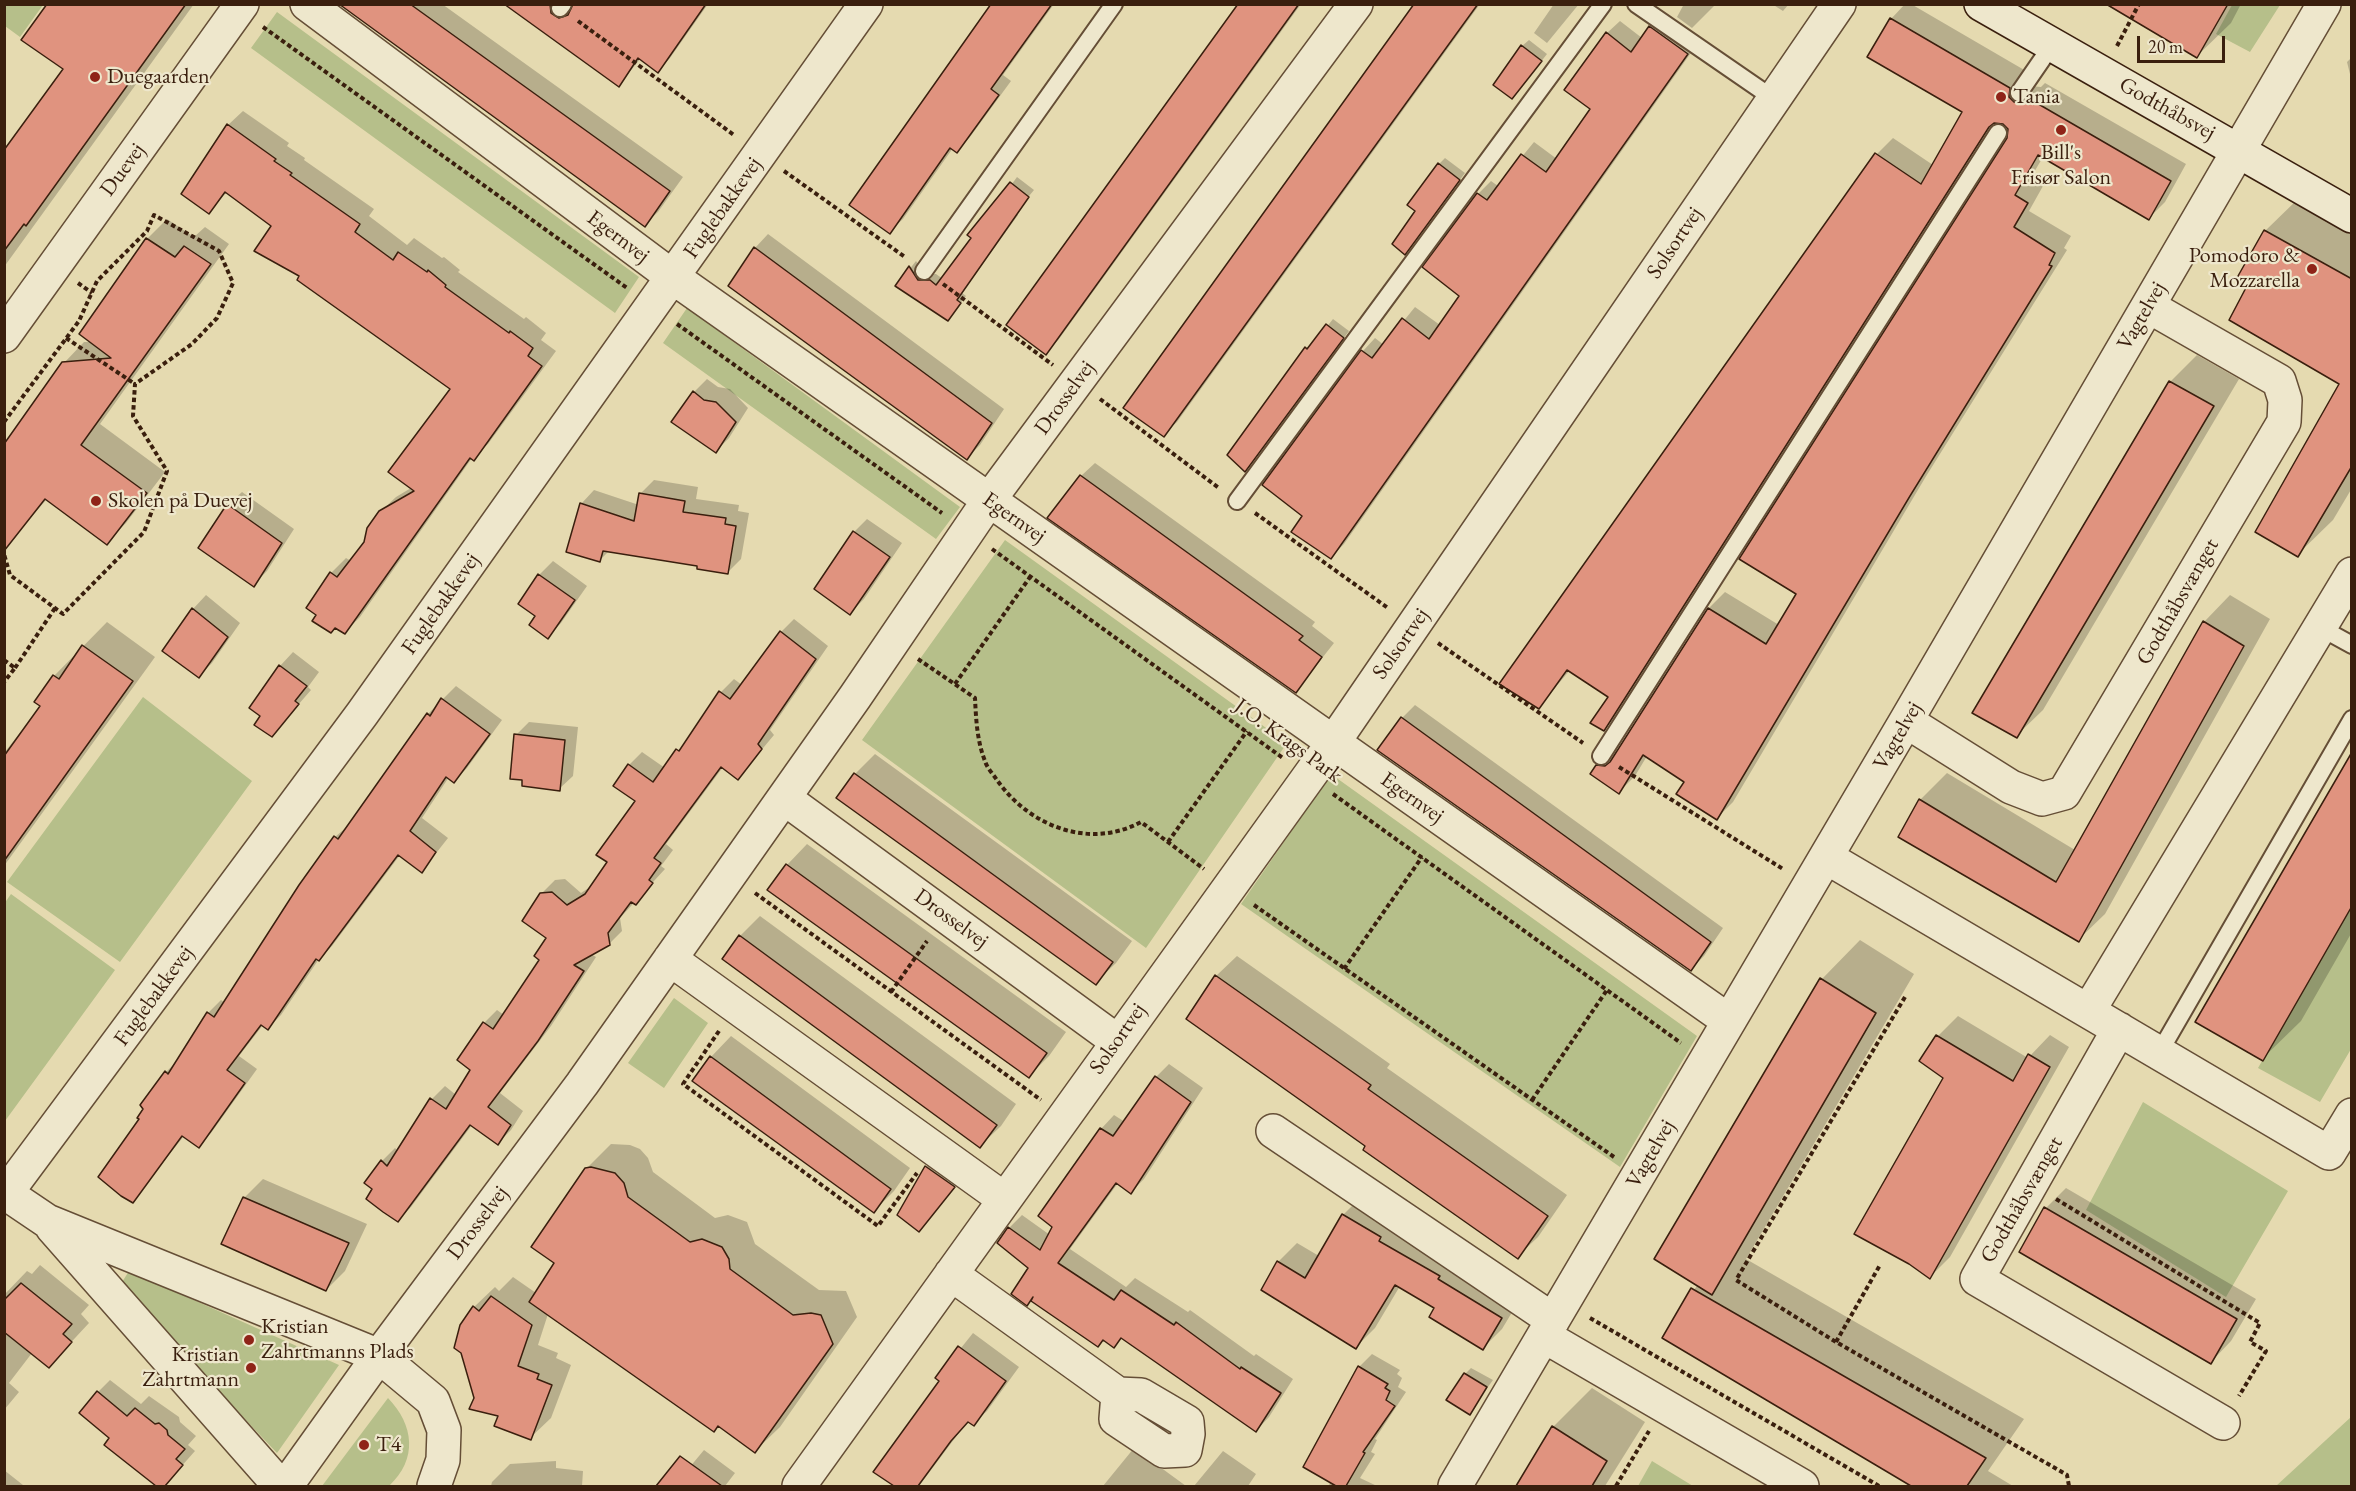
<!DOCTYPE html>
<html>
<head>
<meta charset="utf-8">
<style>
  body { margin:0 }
  #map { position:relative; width:2356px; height:1491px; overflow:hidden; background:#e5dab0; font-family:"EB Garamond",serif }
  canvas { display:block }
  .frame { position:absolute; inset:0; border:6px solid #3a1f0e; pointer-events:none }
  .scale { position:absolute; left:2137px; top:36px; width:88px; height:27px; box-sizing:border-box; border:3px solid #3a1f0e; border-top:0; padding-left:8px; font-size:18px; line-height:21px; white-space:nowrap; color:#3a1f0e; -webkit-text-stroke:4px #eee7cc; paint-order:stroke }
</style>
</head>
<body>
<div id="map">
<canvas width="2356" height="1491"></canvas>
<div class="frame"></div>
<div class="scale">20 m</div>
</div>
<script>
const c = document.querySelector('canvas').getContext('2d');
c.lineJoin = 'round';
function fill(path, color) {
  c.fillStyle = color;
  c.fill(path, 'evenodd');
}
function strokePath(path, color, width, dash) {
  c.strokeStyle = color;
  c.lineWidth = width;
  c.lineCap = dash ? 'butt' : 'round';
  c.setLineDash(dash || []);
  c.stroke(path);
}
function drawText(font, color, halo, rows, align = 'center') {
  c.font = font + ' "EB Garamond",serif';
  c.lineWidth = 4.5;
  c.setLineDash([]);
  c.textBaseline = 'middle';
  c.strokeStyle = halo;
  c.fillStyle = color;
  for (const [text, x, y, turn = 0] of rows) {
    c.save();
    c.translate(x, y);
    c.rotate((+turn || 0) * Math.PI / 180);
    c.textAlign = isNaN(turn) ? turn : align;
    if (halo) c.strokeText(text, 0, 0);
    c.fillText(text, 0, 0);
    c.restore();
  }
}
const green = new Path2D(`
  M5 4H43V5L20 37 5 26Z
  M2232 5H2280L2250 52 2216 34Z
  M277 12 639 277 615 313 251 48Z
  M687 308 960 507 936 539 663 343Z
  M1005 540 1287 743 1146 948 862 740Z
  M143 697 252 781 120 962 7 882Z
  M1331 774 1697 1036 1620 1167 1241 904Z
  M11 894 115 970 5 1121 4 904Z
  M2351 908V1049L2320 1102 2258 1068Z
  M674 998 708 1023 664 1088 628 1063Z
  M2143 1102 2288 1191 2226 1297 2086 1210Z
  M129 1271 339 1365 277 1453 119 1287Z
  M388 1398C414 1425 418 1459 389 1486H322Z
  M2351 1417V1486H2276Z
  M1652 1461 1693 1486H1638Z`);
const shadow = new Path2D(`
  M49 4H194L4 267V152L65 69Z
  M342 4H442L683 177 658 212 644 225Z
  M507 4H567L584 16 592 4H708L670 58 658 71 641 58 619 85Z
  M993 4H1054L1003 75 1011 81 970 137 957 151 953 148 903 219 889 232Z
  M1238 4H1301L1059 339 1046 353Z
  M1416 4H1480L1177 422 1163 435Z
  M1554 4H1579L1547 43 1534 33Z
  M1684 4H1716L1692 28 1677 17Z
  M1772 4H1789L1783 11Z
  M1905 4H1911L2026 71 2030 86 2041 87 2045 83 2186 164 2165 202 2149 218 2043 157 2030 179 2043 186 2029 211 2071 236 2064 248 2067 250 1925 478 1733 802 1717 818 1686 782 1647 756 1635 776 1619 792 1597 766 1613 749 1619 750 1709 608 1725 592 1779 625 1798 593 2008 139 2009 128 2004 122H1997L1620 713 1604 729 1610 696 1570 670 1539 707 1502 683 1877 154 1893 138 1933 165 1965 112 1869 56 1891 19Z
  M2109 4H2241L2231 23 2197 56Z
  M1663 14 1700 40 1344 544 1331 557 1304 516 1264 485 1363 351 1375 338 1384 345 1415 307 1440 325 1461 295 1424 267 1478 194 1491 181 1498 186 1534 142 1557 159 1592 109 1607 33 1620 21 1642 38Z
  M1529 40 1547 54 1518 91 1522 46Z
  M2352 57V82L2347 62Z
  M243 111 289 143 287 146 305 158 304 160 374 209 369 216 407 245 414 238 442 258 444 257 460 270 458 272 524 319 526 317 546 333 541 340 556 351 488 444 472 458 360 617 345 632 308 608 331 573 346 558 351 561 365 543 380 512 396 497 411 488 452 388 302 275 273 226 227 192 209 212 228 125Z
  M1445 158 1465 173 1405 253 1439 164Z
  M1017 177 1034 190 1015 213 1018 215 962 293 966 296 948 319 897 285 916 261 925 274H936L943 279Z
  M2301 196 2352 224V488L2333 520 2297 555 2341 384 2251 281 2265 231Z
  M167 219 194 237 205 227 229 244 100 424 165 472 126 523 106 543 47 499 11 540 64 363 84 342H92L81 333 147 239Z
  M768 234 1004 409 980 445 967 458 730 286 755 248Z
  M1333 319 1349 331 1245 470 1229 455 1306 348 1314 343Z
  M2197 355 2239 379 2043 710 2016 736 2170 382Z
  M707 379 718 387 730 389 748 408 729 438 716 451 694 392Z
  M1095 463 1315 622 1312 626 1334 643 1296 691 1081 476Z
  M654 480 698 487 696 499 739 505 738 511 749 513 741 559 728 572 699 564 609 551 600 560 581 504 594 490 639 505 640 494Z
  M242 492 294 529 267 571 253 585 228 505Z
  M867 519 902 543 864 599 850 613 854 532Z
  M553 561 587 586 561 623 548 637 537 616 520 604 539 575Z
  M206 595 240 623 212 663 199 676 165 651 193 609Z
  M2230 595 2270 619 2105 914 2078 940 1920 800 1947 773 2075 850 2204 622Z
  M794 619 828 646 770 730 774 735 738 778 723 767 666 844 673 850 661 866 665 869 620 918 622 931 609 944 591 954 596 957 551 1026 500 1093 523 1111 511 1130 498 1143 472 1125 411 1207 398 1220 375 1189 366 1183 382 1161 395 1148 398 1151 426 1105 445 1086 456 1095 472 1069 484 1023 497 1010 504 1015 541 959 548 938 541 894 555 880 565 879 581 893 593 885 609 862 637 801 629 765 642 752 665 768 689 739 721 692 734 679 742 685 781 632Z
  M107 622 155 657 4 866V753L42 705 54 676Z
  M293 652 319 672 308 687 311 690 272 735 262 716 280 666Z
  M456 686 502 720 467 768 454 781 449 777 422 818 448 838 422 871 400 855 332 946 319 959 281 1015 268 1028 263 1025 239 1056 257 1069 211 1133 198 1146 184 1136 132 1201 141 1119 166 1072 179 1059 208 1013 221 1000 225 1003 335 837 349 825 428 714Z
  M1415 705 1723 928 1704 956 1691 969 1402 718Z
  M529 722 578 727 573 776 559 789 516 735Z
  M875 754 1132 941 1116 963 1095 983 855 774Z
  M2352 755V932L2301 1021 2262 1059Z
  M807 844 1066 1032 1049 1056 1029 1076 787 865Z
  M760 916 1016 1104 1001 1126 980 1146 740 936Z
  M1860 940 1914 974 1746 1259 2024 1419 1988 1471 2013 1486H1914L1664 1338 1698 1284 1656 1258 1822 979Z
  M1237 956 1390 1064 1387 1068 1567 1195 1538 1237 1517 1257 1216 976Z
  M1958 1016 2028 1058 2050 1035 2069 1047 1950 1257 1930 1277 1945 1077 1921 1061 1938 1036Z
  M731 1036 910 1168 894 1191 874 1211 711 1057Z
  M1169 1064 1203 1088 1144 1179 1131 1192 1118 1183 1070 1249 1126 1287 1135 1278 1188 1312 1190 1310 1254 1356 1256 1354 1293 1379 1269 1417 1256 1431 1123 1337 1114 1346 1104 1339 1098 1346 1031 1299 1030 1268 1009 1228 1022 1215 1050 1235 1054 1226 1040 1216 1101 1129 1114 1115 1125 1122 1156 1077Z
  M611 1144 630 1145 640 1149 648 1158 653 1172 715 1218 728 1215 747 1222 755 1244 819 1290 846 1291 857 1317 780 1427 755 1451 719 1425 714 1430 548 1314 538 1345 558 1353 556 1358 571 1365 551 1418 530 1438 475 1399 461 1326 474 1307 495 1287 499 1291 513 1277 536 1293 556 1262 586 1169Z
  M932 1161 960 1180 925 1224 926 1167Z
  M263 1179 367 1224 345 1271 326 1290 244 1198Z
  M2066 1188 2256 1299 2231 1341 2211 1362 2046 1208Z
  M1363 1195 1520 1299 1502 1329 1483 1348 1437 1307 1400 1286 1375 1328 1356 1347 1263 1289 1278 1262 1297 1243 1319 1256 1344 1214Z
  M40 1265 89 1305 81 1314 89 1323 49 1366 32 1353 9 1383 19 1392 4 1410V1295L27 1271 32 1274Z
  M973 1333 1019 1367 987 1411 973 1424 969 1421 964 1426 919 1486H896L875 1471 941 1381 937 1378Z
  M1372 1354 1400 1370 1397 1374 1402 1378 1398 1387 1406 1392 1375 1439 1377 1440 1371 1452 1375 1454 1360 1478 1377 1486H1329L1359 1367Z
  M1471 1368 1493 1380 1469 1413 1465 1374Z
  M110 1380 141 1404 149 1396 179 1417 180 1422 196 1436 188 1445 195 1451 164 1486H158L106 1445 111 1438 98 1392Z
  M1592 1388 1645 1422 1605 1486H1518L1553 1427Z
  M1134 1448 1186 1486H1103Z
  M704 1450 735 1473 725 1486H674Z
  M1223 1451 1256 1474 1248 1486H1194Z
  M556 1461V1468L583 1471 582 1486H491L492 1482 510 1464Z
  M4 1470 23 1485 21 1486H4Z`);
const building = new Path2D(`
  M47 4H186L26 226 24 224 4 251V150L63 69 21 40Z
  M339 4H410L670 191 645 227Z
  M504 4H550L551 13 559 18 568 15 573 4H706L658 73 638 58 619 87Z
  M991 4H1052L991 89 999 95 957 153 950 148 890 234 849 205Z
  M1238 4H1299L1046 355 1006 325Z
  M1414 4H1478L1164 437 1123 408Z
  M2106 4H2228L2197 58Z
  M1890 18 2010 88 2009 97 2014 102 2023 103 2028 98 2171 181 2149 220 2038 155 2015 195 2028 203 2014 227 2055 253 2049 265 2052 266 1910 496 1717 820 1676 794 1684 782 1643 755 1619 794 1590 774 1596 765 1605 766 1610 762 1708 608 1766 644 1796 594 1739 559 2007 138 2008 129 2003 124 1994 123 1989 127 1604 731 1590 723 1608 697 1567 670 1539 709 1499 684 1875 153 1921 184 1962 112 1867 57Z
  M1649 26 1688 54 1331 559 1291 532 1302 516 1262 485 1361 350 1372 358 1402 318 1429 339 1459 296 1422 267 1477 193 1487 200 1521 154 1546 172 1590 109 1564 90 1606 32 1631 52Z
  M1521 45 1542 61 1512 99 1493 85Z
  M227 124 276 159 274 161 292 173 290 175 360 224 355 232 393 260 398 252 427 272 428 270 446 285 445 287 509 333 510 331 533 348 528 356 542 366 474 461 470 458 345 634 335 628 331 633 312 621 316 615 306 608 330 572 337 577 364 542 367 528 379 511 414 491 388 472 450 389 297 280 299 276 254 251 271 226 225 192 209 214 181 194Z
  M1438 163 1460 180 1405 255 1392 244 1415 211 1407 205Z
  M1010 182 1029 197 957 300 961 303 948 321 895 286 909 266 918 280H930L936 285 971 238 967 235Z
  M2264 230 2352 279V466L2298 557 2255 532 2339 384 2229 320 2249 282 2238 276Z
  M146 238 175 257 184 246 211 264 81 445 147 493 107 545 45 499 4 551V444L62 362 111 358 79 334Z
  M754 247 992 423 967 460 728 286Z
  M1326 324 1344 338 1245 472 1227 455 1305 347 1307 349Z
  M2169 381 2214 406 2017 738 1972 713Z
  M693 391 704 400 716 402 736 422 716 453 671 422Z
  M1080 475 1303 636 1299 640 1322 657 1296 693 1047 518Z
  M639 493 685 501 683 512 726 518 725 524 736 526 728 574 697 569V566L603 551 600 562 566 552 580 503 634 521Z
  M227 504 282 543 254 587 198 548Z
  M853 531 890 557 850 615 814 589Z
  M538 574 575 600 548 639 529 625 535 616 518 604Z
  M192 608 228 637 199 678 162 651Z
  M2203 621 2244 646 2079 942 1898 837 1919 799 2056 882Z
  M780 631 816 659 758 744 762 749 738 780 721 767 654 858 661 863 649 880 653 883 636 905 631 902 608 933 610 945 574 965 584 971 538 1041 488 1107 511 1125 498 1145 470 1125 398 1222 383 1212 366 1199 372 1189 364 1183 381 1160 387 1166 430 1098 446 1109 470 1070 457 1060 483 1022 493 1029 539 960 534 956 546 938 522 921 540 893 552 892 567 905 585 894 607 862 596 855 635 801 613 786 628 764 653 782 676 749 679 751 719 691 730 699Z
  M82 645 133 681 4 861V756L40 706 34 702 53 675 59 679Z
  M279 665 307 686 295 701 299 704 272 737 254 725 260 716 249 708Z
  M441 698 490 734 454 783 446 777 410 831 436 852 422 873 398 855 319 961 316 959 268 1030 261 1025 227 1070 245 1083 199 1148 182 1136 133 1203 121 1196 98 1177 139 1119 137 1118 143 1109 140 1105 165 1071 168 1074 207 1012 214 1017 299 885 334 836 338 839 427 713 430 716Z
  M1401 717 1711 942 1691 971 1377 750Z
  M514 734 565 740 560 791 522 786V780L510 779Z
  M2352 752V906L2263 1061 2195 1022Z
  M854 773 1113 962 1096 985 836 798Z
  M786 864 1047 1053 1029 1078 767 890Z
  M739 935 997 1125 980 1148 722 959Z
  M1215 975 1371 1085 1368 1089 1548 1216 1518 1259 1363 1150 1365 1146 1186 1019Z
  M1820 978 1876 1013 1712 1295 1654 1259Z
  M1936 1035 2013 1081 2028 1054 2050 1067 1930 1279 1909 1264 1854 1234 1943 1078 1919 1061Z
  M710 1056 891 1189 874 1213 692 1081Z
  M1155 1076 1191 1102 1131 1194 1116 1183 1058 1263 1114 1300 1121 1290 1174 1325 1176 1322 1240 1369 1241 1367 1281 1393 1256 1432 1121 1338 1114 1348 1103 1340 1098 1347 1031 1301 1033 1297 1027 1306 1011 1294 1028 1268 997 1243 1008 1227 1040 1250 1052 1227 1038 1216 1100 1128 1113 1136Z
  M925 1166 955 1187 919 1232 897 1215Z
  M591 1167 615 1173 624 1183 628 1197 690 1242 702 1239 722 1247 729 1259 730 1269 793 1315 811 1313 821 1315 833 1344 755 1453 718 1426 714 1432 529 1302 554 1263 531 1247 585 1168Z
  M243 1197 349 1243 326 1291 221 1244Z
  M2044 1207 2237 1319 2211 1364 2019 1252Z
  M1342 1214 1381 1237 1379 1241 1440 1276 1438 1279 1502 1318 1483 1350 1429 1317 1434 1308 1395 1285 1356 1349 1261 1290 1277 1261 1305 1278Z
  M21 1283 72 1324 63 1334 72 1342 49 1368 4 1332V1300Z
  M1691 1288 1986 1458 1967 1486H1911L1662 1338Z
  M491 1296 532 1325 518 1366 539 1374 537 1379 552 1385 531 1440 494 1426 498 1416 469 1409 474 1398 461 1353 454 1348 460 1325 473 1306 479 1311Z
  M958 1346 1006 1381 974 1426 968 1422 951 1441 918 1486H894L873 1472 939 1381 935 1378Z
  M1358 1366 1388 1384 1385 1388 1390 1391 1386 1400 1395 1406 1363 1452 1365 1453 1346 1486H1336L1303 1467Z
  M1464 1373 1487 1387 1470 1415 1446 1400Z
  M97 1391 127 1416 135 1408 155 1424 159 1423 167 1430 168 1435 185 1449 176 1459 183 1465 165 1486H156L104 1445 109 1438 79 1413Z
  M1552 1426 1607 1461 1592 1486H1516Z
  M680 1456 722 1486H656Z`);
const path = new Path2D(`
  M578 21 734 135
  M263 27 627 288
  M2117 46 2139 4
  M784 171 905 257
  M78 283 92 293
  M943 284 1053 365
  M677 324 942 513
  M66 338 135 384
  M1100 399 1219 488
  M4 422 79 321 97 281 147 231 154 215 219 251 233 283 217 318 192 344 135 384 133 416 167 471 144 532 63 614 10 575 4 554
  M1255 513 1388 608
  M992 549 1283 758
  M1438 643 1583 743
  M918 659 975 698C976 719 977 741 985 761 987 768 993 774 997 780 1029 826 1089 850 1141 822L1204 869
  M4 660 15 668 4 682
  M15 668 55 608
  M955 684 1030 577
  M1619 767 1783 869
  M1333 794 1681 1043
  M1168 842 1247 731
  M755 893 1041 1100
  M1254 905 1614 1157
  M1344 969 1422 857
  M891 992 927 941
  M1905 997 1736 1280 1836 1342 2067 1475 2069 1486
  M719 1031 683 1084 878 1226 917 1173
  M1532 1100 1607 990
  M2056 1199 2260 1323 2250 1342 2266 1351 2239 1396
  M1590 1318 1879 1486
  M1836 1342 1880 1265
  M1616 1486 1649 1431`);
const lane = new Path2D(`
  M1636 4 1774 99
  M560 8 563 4
  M2019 93 2052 45
  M924 271 1114 4
  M1237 501 1603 4
  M2321 628 2352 645
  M1601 756 1998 133
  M2159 1053 2352 719`);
const street = new Path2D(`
  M307 4 674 278 1729 1021
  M4 336 242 4
  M1906 721 2011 787 2042 799 2064 793 2284 422 2285 400 2279 381 2148 306
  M784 798 1117 1041
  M1826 857 2329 1153 2352 1115
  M670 959 1004 1199
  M2089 1010 2352 574
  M2119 1029 1977 1279 2223 1423
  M1273 1131 1553 1320
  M4 1192 47 1221 379 1356 433 1401 444 1430 443 1460 434 1486
  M4 1196 362 714 866 4
  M52 1227 280 1486
  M951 1274 1118 1394 1141 1395 1187 1422 1188 1434 1185 1450 1164 1451 1116 1419 1118 1394
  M1544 1336 1802 1486
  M286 1486 379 1356 582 1084 855 697 989 500 1356 4
  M799 1486 1333 743 1839 4
  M1455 1486 1906 721 2324 4`);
const secondary = new Path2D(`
  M1981 4 2352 216`);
const markers = [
  [95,77,6,"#8f2418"],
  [2001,97,6,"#8f2418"],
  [2061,130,6,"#8f2418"],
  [2312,269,6,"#8f2418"],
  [96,501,6,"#8f2418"],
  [249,1340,6,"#8f2418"],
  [251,1368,6,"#8f2418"],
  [364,1445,6,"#8f2418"]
];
const poiNames = [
  ["Duegaarden",107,77],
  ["Tania",2013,97],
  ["Bill's",2061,153,"center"],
  ["Frisør Salon",2061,178,"center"],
  ["Pomodoro &",2300,256,"right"],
  ["Mozzarella",2300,281,"right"],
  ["Skolen på Duevej",108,501],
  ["Kristian",261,1327],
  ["Zahrtmanns Plads",261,1352],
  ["Kristian",239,1355,"right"],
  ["Zahrtmann",239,1380,"right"],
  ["T4",376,1445]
];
const streetNames = [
  ["Godthåbsvej",2167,109,29],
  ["Duevej",123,170,-54],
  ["Fuglebakkevej",723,208,-55],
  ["Egernvej",618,237,37],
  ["Solsortvej",1675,243,-56],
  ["Vagtelvej",2142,316,-60],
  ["Drosselvej",1065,398,-54],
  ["Egernvej",1014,518,35],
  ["Godthåbsvænget",2178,602,-60],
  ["Fuglebakkevej",441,604,-55],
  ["Solsortvej",1401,644,-55],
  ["Vagtelvej",1898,736,-60],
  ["J.O. Krags Park",1288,741,36],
  ["Egernvej",1412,798,35],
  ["Drosselvej",951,919,36],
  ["Fuglebakkevej",154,996,-54],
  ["Solsortvej",1118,1039,-55],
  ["Vagtelvej",1651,1154,-60],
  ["Godthåbsvænget",2022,1200,-60],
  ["Drosselvej",478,1223,-53]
];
fill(green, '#b6bf8a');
fill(shadow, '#0003');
fill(building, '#e0937f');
strokePath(building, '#3a1f0e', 1.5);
strokePath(lane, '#654e36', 20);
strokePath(street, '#654e36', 36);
strokePath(secondary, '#3a1f0e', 36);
strokePath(path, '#3a1f0e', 4, [4.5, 3]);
strokePath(lane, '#eee7cc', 16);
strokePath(street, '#eee7cc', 33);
strokePath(secondary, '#eee7cc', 33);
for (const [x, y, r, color] of markers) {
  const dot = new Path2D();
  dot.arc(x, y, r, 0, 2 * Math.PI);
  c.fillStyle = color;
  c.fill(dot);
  strokePath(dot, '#eee7cc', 2);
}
drawText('22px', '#3a1f0e', '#eee7cc', poiNames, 'left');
drawText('22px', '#3a1f0e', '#eee7cc', streetNames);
</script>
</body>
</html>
